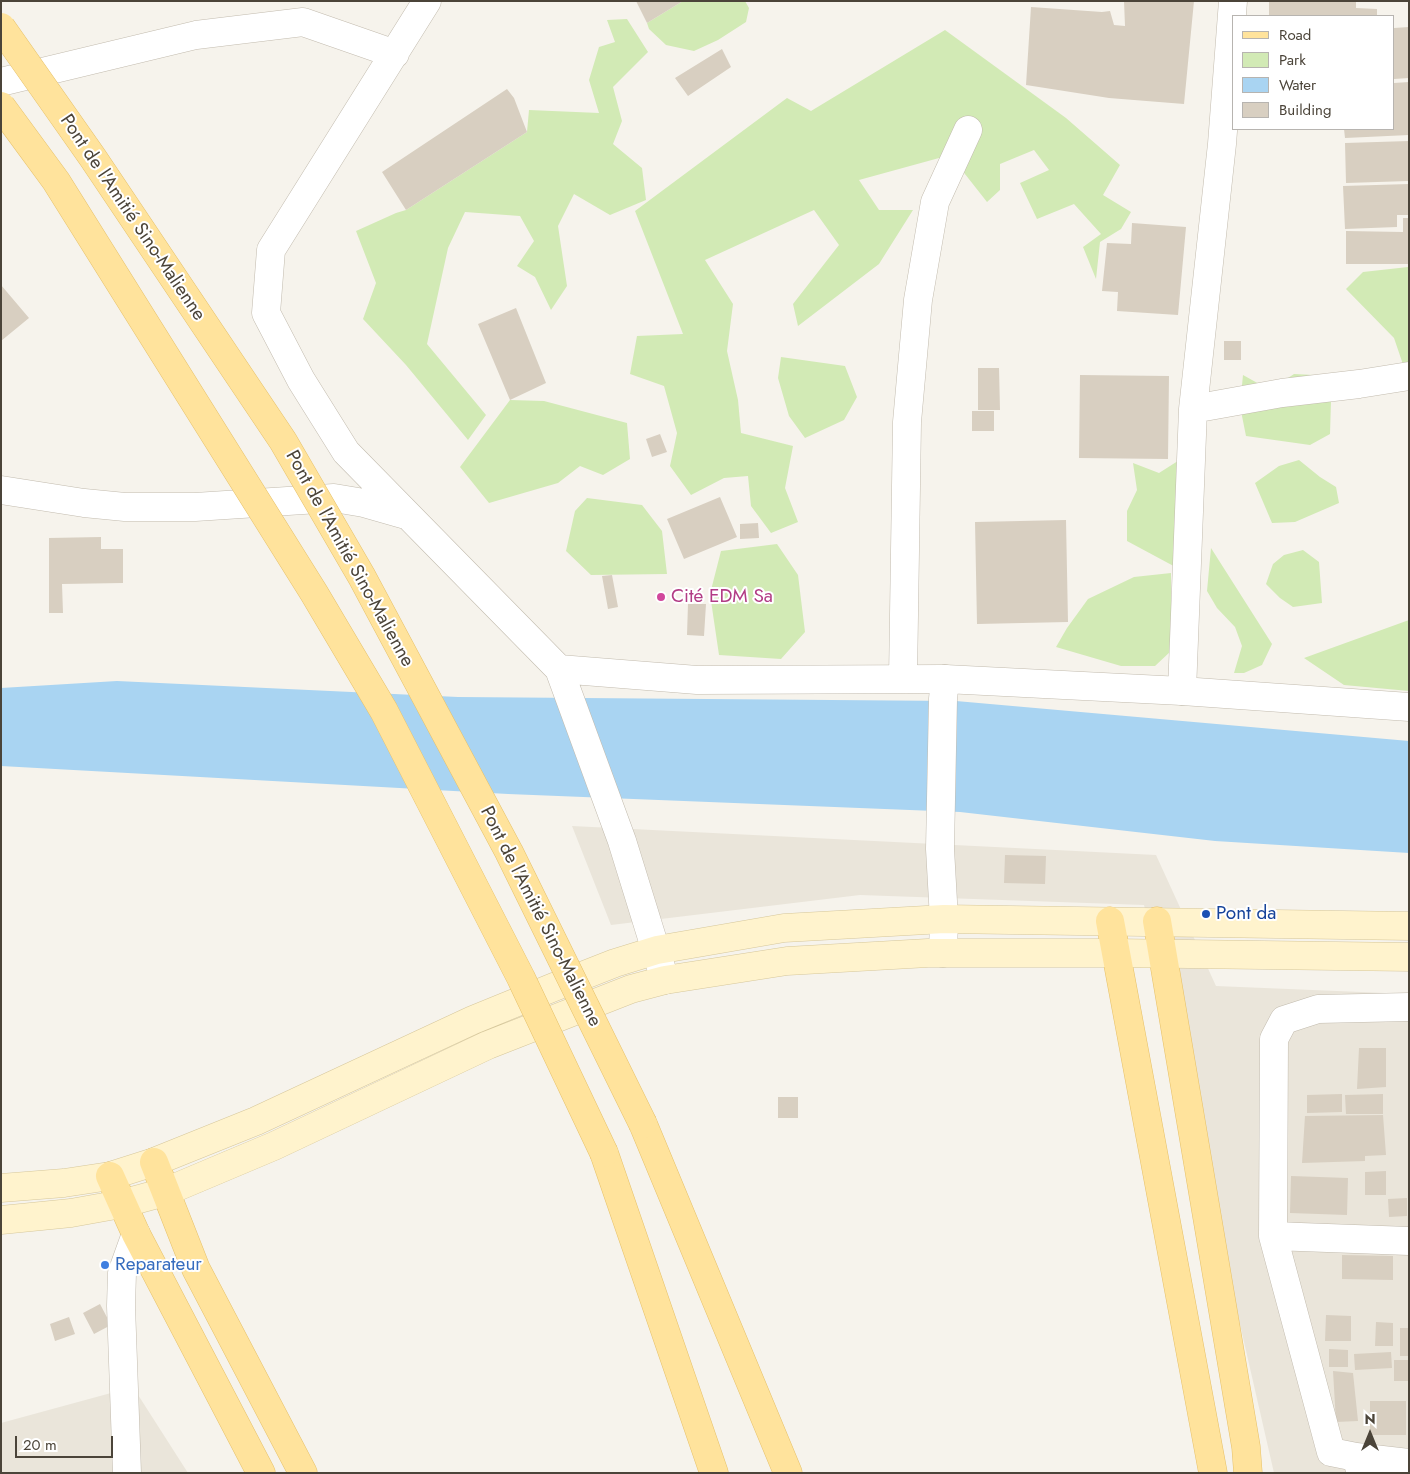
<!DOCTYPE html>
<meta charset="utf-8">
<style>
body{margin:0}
#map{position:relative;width:1410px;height:1474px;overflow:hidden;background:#f6f3ec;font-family:Jost,sans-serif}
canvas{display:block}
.frame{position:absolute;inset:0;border:2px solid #4b4439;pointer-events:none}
.legend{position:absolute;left:1232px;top:15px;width:162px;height:115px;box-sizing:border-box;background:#fff;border:1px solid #b7b4b0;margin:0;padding:6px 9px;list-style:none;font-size:15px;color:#4b4439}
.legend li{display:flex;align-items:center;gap:10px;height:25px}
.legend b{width:25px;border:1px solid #b7b4b0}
.north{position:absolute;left:1345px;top:1409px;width:50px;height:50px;-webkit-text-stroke:4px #fff;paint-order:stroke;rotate:0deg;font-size:14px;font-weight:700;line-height:20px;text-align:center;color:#4b4439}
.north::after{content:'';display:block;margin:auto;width:18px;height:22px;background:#4b4439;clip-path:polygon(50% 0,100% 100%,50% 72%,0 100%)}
.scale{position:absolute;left:15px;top:1436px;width:98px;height:22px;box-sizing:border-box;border:2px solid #4b4439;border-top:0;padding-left:6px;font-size:15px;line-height:18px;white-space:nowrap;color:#4b4439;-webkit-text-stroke:4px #fff;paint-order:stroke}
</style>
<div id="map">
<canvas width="1410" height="1474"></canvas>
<div class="frame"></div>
<ul class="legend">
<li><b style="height:6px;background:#ffe39c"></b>Road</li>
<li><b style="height:14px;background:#d2eab5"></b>Park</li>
<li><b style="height:14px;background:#a9d4f2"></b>Water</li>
<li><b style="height:14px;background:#d8cfc1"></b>Building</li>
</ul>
<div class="north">N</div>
<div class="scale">20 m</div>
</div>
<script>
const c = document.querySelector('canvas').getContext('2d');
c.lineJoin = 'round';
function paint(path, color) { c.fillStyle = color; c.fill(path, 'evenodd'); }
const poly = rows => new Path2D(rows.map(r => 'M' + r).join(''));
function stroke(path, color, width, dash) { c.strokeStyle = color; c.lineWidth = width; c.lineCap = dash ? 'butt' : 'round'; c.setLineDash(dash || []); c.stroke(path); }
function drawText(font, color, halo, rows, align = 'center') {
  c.font = font + ' Jost,sans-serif'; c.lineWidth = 4; c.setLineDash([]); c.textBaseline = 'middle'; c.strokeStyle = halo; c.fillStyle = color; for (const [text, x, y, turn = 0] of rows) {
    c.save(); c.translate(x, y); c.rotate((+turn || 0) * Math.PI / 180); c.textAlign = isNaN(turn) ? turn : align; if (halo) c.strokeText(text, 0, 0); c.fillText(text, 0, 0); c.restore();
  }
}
const residential = poly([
 [572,826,1156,855,1216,986,1409,994,1409,1473,1274,1473,1144,905,860,895,611,925],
 [133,1387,188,1473,1,1473,1,1423]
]);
const green = poly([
 [683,1,745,1,749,8,746,22,718,40,694,51,666,45,649,29,647,23],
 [627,19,648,52,613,87,622,121,613,144,642,168,646,200,610,215,574,194,558,226,567,286,551,310,535,277,517,266,534,241,520,216,465,212,448,248,427,344,486,415,468,440,406,365,363,319,376,283,356,231,396,213,406,210,527,132,529,110,599,113,589,80,599,47,615,42,607,20],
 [945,30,1066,118,1120,165,1103,195,1131,212,1121,229,1100,242,1096,279,1083,247,1101,234,1074,204,1037,219,1020,183,1049,170,1034,150,1000,164,1000,190,987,202,950,155,859,180,879,210,913,210,879,264,798,326,793,304,839,245,814,210,705,260,733,304,727,351,738,400,741,433,793,446,785,488,798,522,771,533,751,506,748,476,724,478,691,495,670,466,677,433,664,386,630,374,637,336,683,334,635,211,787,98,811,111],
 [1408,267,1409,268,1409,382,1394,338,1346,289,1363,272],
 [781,357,845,366,857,397,844,420,805,438,789,416,778,378],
 [1294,374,1314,375,1331,401,1330,434,1310,445,1246,436,1240,406,1243,375,1270,390],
 [510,400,544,401,627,423,630,459,603,475,580,466,558,483,489,503,460,467],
 [1181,459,1181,570,1127,541,1127,511,1137,490,1133,463,1159,473],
 [1299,460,1320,477,1336,487,1339,503,1295,522,1272,523,1255,483,1279,466],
 [587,498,642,505,662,531,667,574,591,575,566,551,575,511],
 [777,544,798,575,805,632,781,659,719,655,710,594,721,551],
 [1211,548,1272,644,1262,665,1244,673,1234,673,1242,646,1235,627,1217,608,1207,591],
 [1303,550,1319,562,1322,603,1293,607,1280,598,1266,584,1273,564,1284,555],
 [1171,573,1171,651,1155,666,1121,666,1056,647,1067,628,1088,599,1134,577],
 [1409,620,1409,691,1344,685,1304,658]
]);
const water = poly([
 [117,681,458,697,956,701,1409,741,1409,853,1215,841,960,812,508,794,1,766,1,688]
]);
const building = poly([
 [636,1,683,1,647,23],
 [1124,1,1194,1,1184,104,1109,98,1026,85,1031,7,1102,12,1110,11,1114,25,1125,26],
 [1269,1,1356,1,1356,8,1377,9,1377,16,1269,16],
 [1409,27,1409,78,1394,79,1394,28],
 [722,49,731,67,688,96,675,78],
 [1409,82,1409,135,1345,138,1344,129,1394,129,1394,83],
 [507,89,514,98,527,132,406,210,382,172],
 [1409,141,1409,181,1346,183,1345,143],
 [1409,184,1409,215,1397,215,1397,227,1345,229,1343,186],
 [1403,218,1409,218,1409,264,1346,264,1346,231,1403,232],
 [1132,223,1186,227,1178,315,1117,311,1118,292,1102,291,1107,243,1131,244],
 [1,285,29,318,1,341],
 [516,308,546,383,510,400,478,324],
 [1224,341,1241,341,1241,360,1224,360],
 [978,368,999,368,1000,410,978,410],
 [1080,375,1169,376,1168,459,1079,458],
 [972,411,994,411,994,431,972,431],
 [660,434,667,452,652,457,646,439],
 [720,497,737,537,684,559,667,519],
 [1066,520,1068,622,977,624,975,522],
 [758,523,759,538,740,539,740,524],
 [101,537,101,549,123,549,123,583,62,584,63,613,49,613,49,538],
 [612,575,618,607,608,609,602,576],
 [688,604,706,604,704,636,687,635],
 [1005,855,1046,856,1045,884,1004,883],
 [1359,1048,1386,1048,1386,1087,1357,1089],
 [1342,1094,1342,1112,1307,1113,1307,1095],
 [1383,1094,1383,1114,1346,1114,1345,1095],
 [778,1097,798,1097,798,1118,778,1118],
 [1383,1115,1386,1155,1365,1156,1365,1161,1302,1163,1305,1116],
 [1386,1171,1386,1195,1365,1195,1365,1172],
 [1291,1176,1348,1178,1347,1215,1290,1213],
 [1407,1198,1407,1216,1389,1217,1388,1199],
 [1342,1255,1393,1256,1393,1280,1342,1279],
 [100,1304,111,1325,94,1334,83,1313],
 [1326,1315,1351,1316,1351,1341,1325,1341],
 [69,1317,75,1334,55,1341,50,1324],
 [1376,1322,1393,1323,1393,1346,1375,1346],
 [1400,1328,1409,1328,1409,1356,1400,1356],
 [1329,1349,1348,1350,1348,1367,1329,1367],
 [1391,1352,1392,1368,1355,1370,1354,1354],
 [1394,1360,1409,1360,1409,1381,1394,1381],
 [1333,1371,1353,1373,1358,1421,1336,1422],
 [1370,1401,1406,1401,1406,1435,1370,1435]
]);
const minor = poly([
 [427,1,271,250,266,313,301,380,346,452,559,669,622,841,665,980],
 [1,82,196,35,303,22,395,54],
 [1193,409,1282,393,1359,384,1409,376],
 [1,490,84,503,125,507,195,507,334,498,364,503,406,515],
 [559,669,697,680,945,679],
 [903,679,907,422,918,300,935,202,968,130],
 [1182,691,1193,409,1222,144,1233,1],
 [1273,1236,1409,1241],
 [1356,1457,1409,1463],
 [127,1473,121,1306,122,1273,136,1234],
 [1361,1473,1356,1457,1331,1452,1273,1236,1274,1039,1284,1020,1318,1009,1409,1007]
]);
const tertiary = poly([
 [943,953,944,919,940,849,943,699,945,679,1182,691,1409,707]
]);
const secondary = poly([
 [1,1188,64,1183,110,1176,154,1162,256,1121,473,1020,554,987,615,963,657,950,784,928,944,919,1409,926],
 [1,1220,71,1213,121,1204,165,1192,274,1146,488,1045,631,989,665,980,787,961,928,953,1115,953,1409,957]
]);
const primary = poly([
 [1110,921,1213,1473],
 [1157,921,1246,1447,1248,1473],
 [643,1124,788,1473],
 [604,1153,714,1473],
 [154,1162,196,1269,303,1473],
 [110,1176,136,1234,261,1473]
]);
const primaryBridge = poly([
 [1,27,93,158,283,441,362,577,509,852,643,1124],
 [1,106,56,181,314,593,384,711,521,978,604,1153]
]);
const markers = [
 [661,597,5,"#d1479c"],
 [1206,914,5,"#1a4fb4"],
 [105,1265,5,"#3f7fe0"]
];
const streetNames = [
 ["Pont de l'Amitié Sino-Malienne",132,218,56],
 ["Pont de l'Amitié Sino-Malienne",349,559,61],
 ["Pont de l'Amitié Sino-Malienne",540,917,63]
];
const hotelNames = [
 ["Cité EDM Sa",671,597]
];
const transitNames = [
 ["Pont da",1216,914]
];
const shopNames = [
 ["Reparateur",115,1265]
];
paint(residential, '#eae5da');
paint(green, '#d2eab5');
paint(water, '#a9d4f2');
paint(building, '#d8cfc1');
stroke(minor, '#c2bbae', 29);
stroke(tertiary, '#c2bbae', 29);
stroke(secondary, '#d6c79b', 29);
stroke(primary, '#e6c16a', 29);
stroke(minor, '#fff', 28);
stroke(tertiary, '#fff', 28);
stroke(secondary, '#fff3cd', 28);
stroke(primary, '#ffe39c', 28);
stroke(primaryBridge, '#e6c16a', 29, []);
stroke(primaryBridge, '#ffe39c', 28);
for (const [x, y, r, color] of markers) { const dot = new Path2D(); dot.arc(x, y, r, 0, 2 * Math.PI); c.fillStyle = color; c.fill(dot); stroke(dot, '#fff', 2); }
drawText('19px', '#4b4439', '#fff', streetNames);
drawText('19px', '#b23c85', '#fff', hotelNames, 'left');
drawText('19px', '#164399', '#fff', transitNames, 'left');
drawText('19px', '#366cbe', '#fff', shopNames, 'left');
</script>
